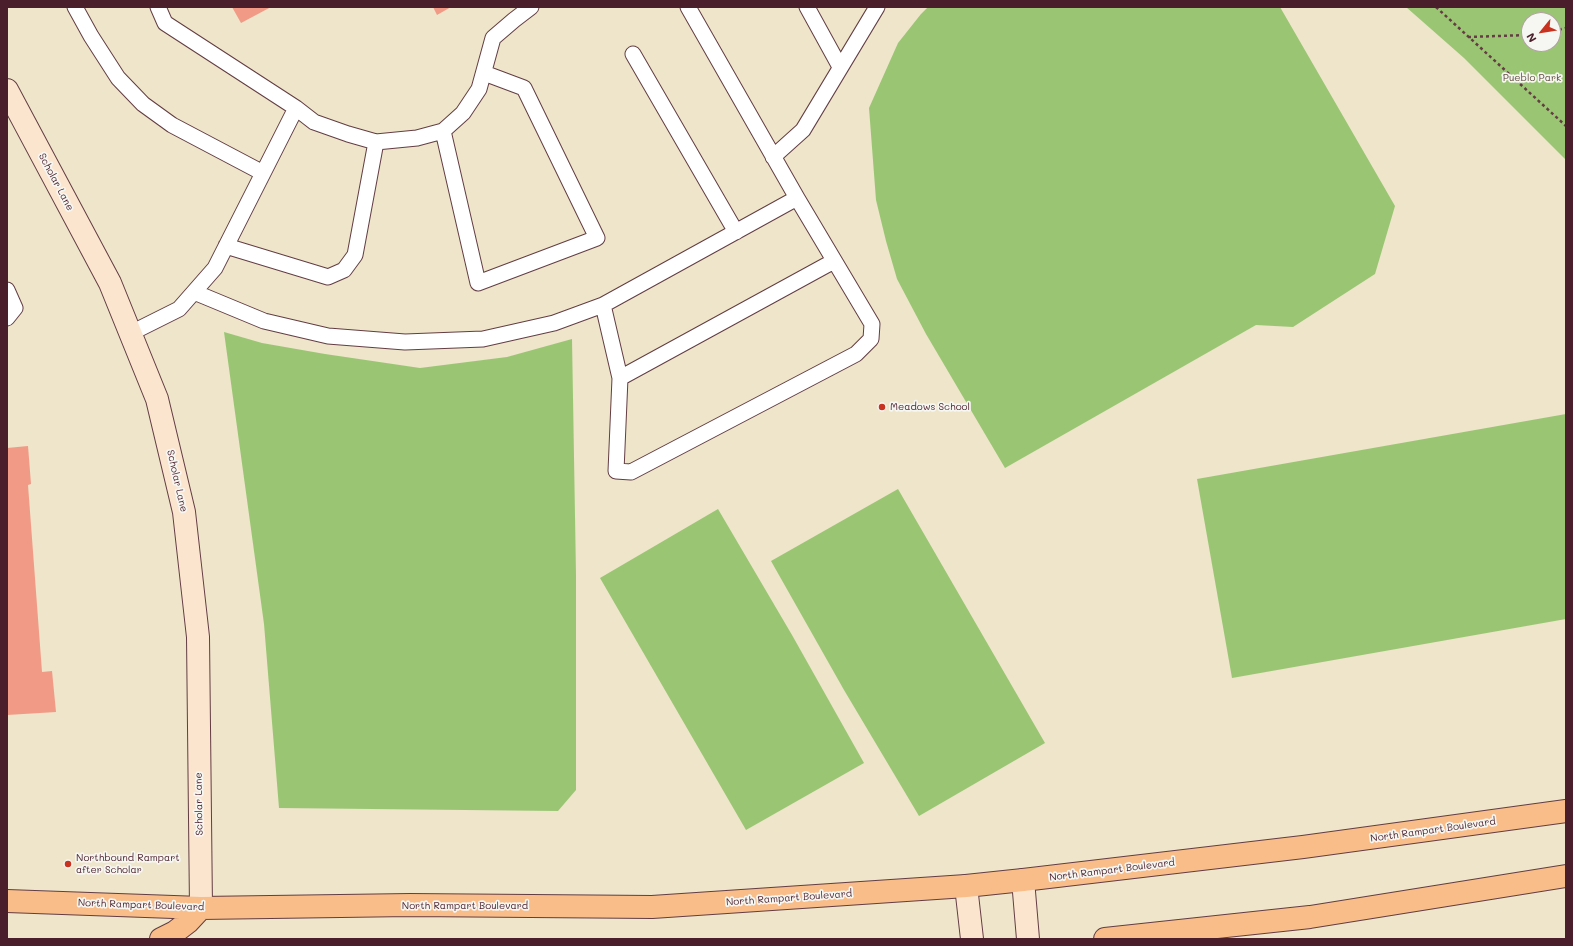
<!DOCTYPE html>
<style>
body{margin:0}
#map{position:relative;width:1573px;height:946px;overflow:hidden;background:#eee5ca;font-family:Mali,sans-serif}
canvas{display:block}
.frame{position:absolute;inset:0;border:8px solid #4a1f2b;pointer-events:none}
.north{position:absolute;left:1521px;top:12px;width:40px;height:40px;box-sizing:border-box;background:#f6f6f2;border:1px solid #b1a0a2;border-radius:50%;rotate:240deg;font-size:11px;font-weight:700;line-height:16px;text-align:center;color:#4a1f2b}
.north::after{content:'';display:block;margin:auto;width:14px;height:18px;background:#c8321e;clip-path:polygon(50% 0,100% 100%,50% 72%,0 100%)}
</style>
<div id="map">
<canvas width="1573" height="946"></canvas>
<div class="frame"></div>
<div class="north">N</div>
</div>
<script>
const c = document.querySelector('canvas').getContext('2d');
c.lineJoin = 'round';
function paint(path, color) { c.fillStyle = color; c.fill(path, 'evenodd'); }
const poly = rows => new Path2D(rows.map(r => 'M' + r).join(''));
function stroke(path, color, width, dash) { c.strokeStyle = color; c.lineWidth = width; c.lineCap = dash ? 'butt' : 'round'; c.setLineDash(dash || []); c.stroke(path); }
function drawText(font, color, halo, rows, align = 'center') {
  c.font = font + ' Mali,sans-serif'; c.lineWidth = 3.5; c.setLineDash([]); c.textBaseline = 'middle'; c.strokeStyle = halo; c.fillStyle = color; for (const [text, x, y, turn = 0] of rows) {
    c.save(); c.translate(x, y); c.rotate((+turn || 0) * Math.PI / 180); c.textAlign = isNaN(turn) ? turn : align; if (halo) c.strokeText(text, 0, 0); c.fillText(text, 0, 0); c.restore();
  }
}
const green = poly([
 [928,7,1280,7,1395,206,1375,274,1293,327,1256,325,1005,468,926,334,897,279,886,241,876,200,869,108,898,43,921,14],
 [1406,7,1566,7,1566,160,1464,58],
 [1529,20,1553,20,1553,44,1529,44],
 [224,332,262,343,325,354,420,368,507,357,572,339,576,575,576,790,558,811,279,808,264,624],
 [1566,414,1566,619,1232,678,1197,479],
 [898,489,1045,743,919,816,844,690,771,561],
 [718,509,792,635,864,763,746,830,600,578]
]);
const building = poly([
 [232,7,271,7,241,23],
 [433,7,451,7,437,15],
 [28,446,31,484,28,485,42,672,52,671,56,712,7,715,7,448]
]);
const path = poly([
 [1436,7,1566,126],
 [1553,31,1566,28],
 [1468,37,1529,35]
]);
const lane = poly([
 [75,7,91,36,118,78,143,104,172,125,263,173],
 [688,7,797,198,872,324,871,339,856,354,631,472,616,471,620,378,834,261],
 [807,7,840,67],
 [633,54,736,232],
 [296,108,314,122,348,134,376,142],
 [443,131,478,283,597,238,524,88,484,73],
 [773,157,803,130,877,7],
 [226,246,328,277,344,270,355,255,376,142,417,138,443,131,463,113,479,89,493,38,514,20,531,7],
 [7,290,15,308,7,318],
 [194,292,264,321,328,336,405,342,483,339,554,323,603,305],
 [131,333,179,309,215,268,296,108,165,23,158,7],
 [620,378,603,305,797,198]
]);
const secondary = poly([
 [7,90,110,283,157,399,184,512,198,637,201,908],
 [1023,880,1028,939],
 [966,886,972,939]
]);
const primary = poly([
 [7,901,201,908,410,905,652,907,966,886,1023,880,1303,847,1566,811],
 [161,939,175,932,188,922,201,908],
 [1105,939,1310,917,1566,876]
]);
const markers = [
 [882,407,4,"#c8321e"],
 [68,864,4,"#c8321e"]
];
const parkNames = [
 ["Pueblo Park",1532,78]
];
const streetNames = [
 ["Scholar Lane",56,182,62],
 ["Scholar Lane",177,481,77],
 ["Scholar Lane",199,804,-91],
 ["North Rampart Boulevard",1433,830,-8],
 ["North Rampart Boulevard",1112,870,-7],
 ["North Rampart Boulevard",789,898,-4],
 ["North Rampart Boulevard",141,905,2],
 ["North Rampart Boulevard",465,906]
];
const poiNames = [
 ["Meadows School",890,407],
 ["Northbound Rampart",76,858],
 ["after Scholar",76,870]
];
paint(green, '#9ac674');
paint(building, '#f19a86');
stroke(lane, '#633d43', 17);
stroke(secondary, '#633d43', 24);
stroke(primary, '#633d43', 24);
stroke(path, '#633d43', 2.5, [3, 3]);
stroke(lane, '#fff', 15);
stroke(secondary, '#fce5cf', 22);
stroke(primary, '#f8bd88', 22);
for (const [x, y, r, color] of markers) { const dot = new Path2D(); dot.arc(x, y, r, 0, 2 * Math.PI); c.fillStyle = color; c.fill(dot); stroke(dot, '#f6f6f2', 1.5); }
drawText('10px', '#625141', '#f6f6f2', parkNames);
drawText('10px', '#4a1f2b', '#f6f6f2', streetNames);
drawText('10px', '#4a1f2b', '#f6f6f2', poiNames, 'left');
</script>
